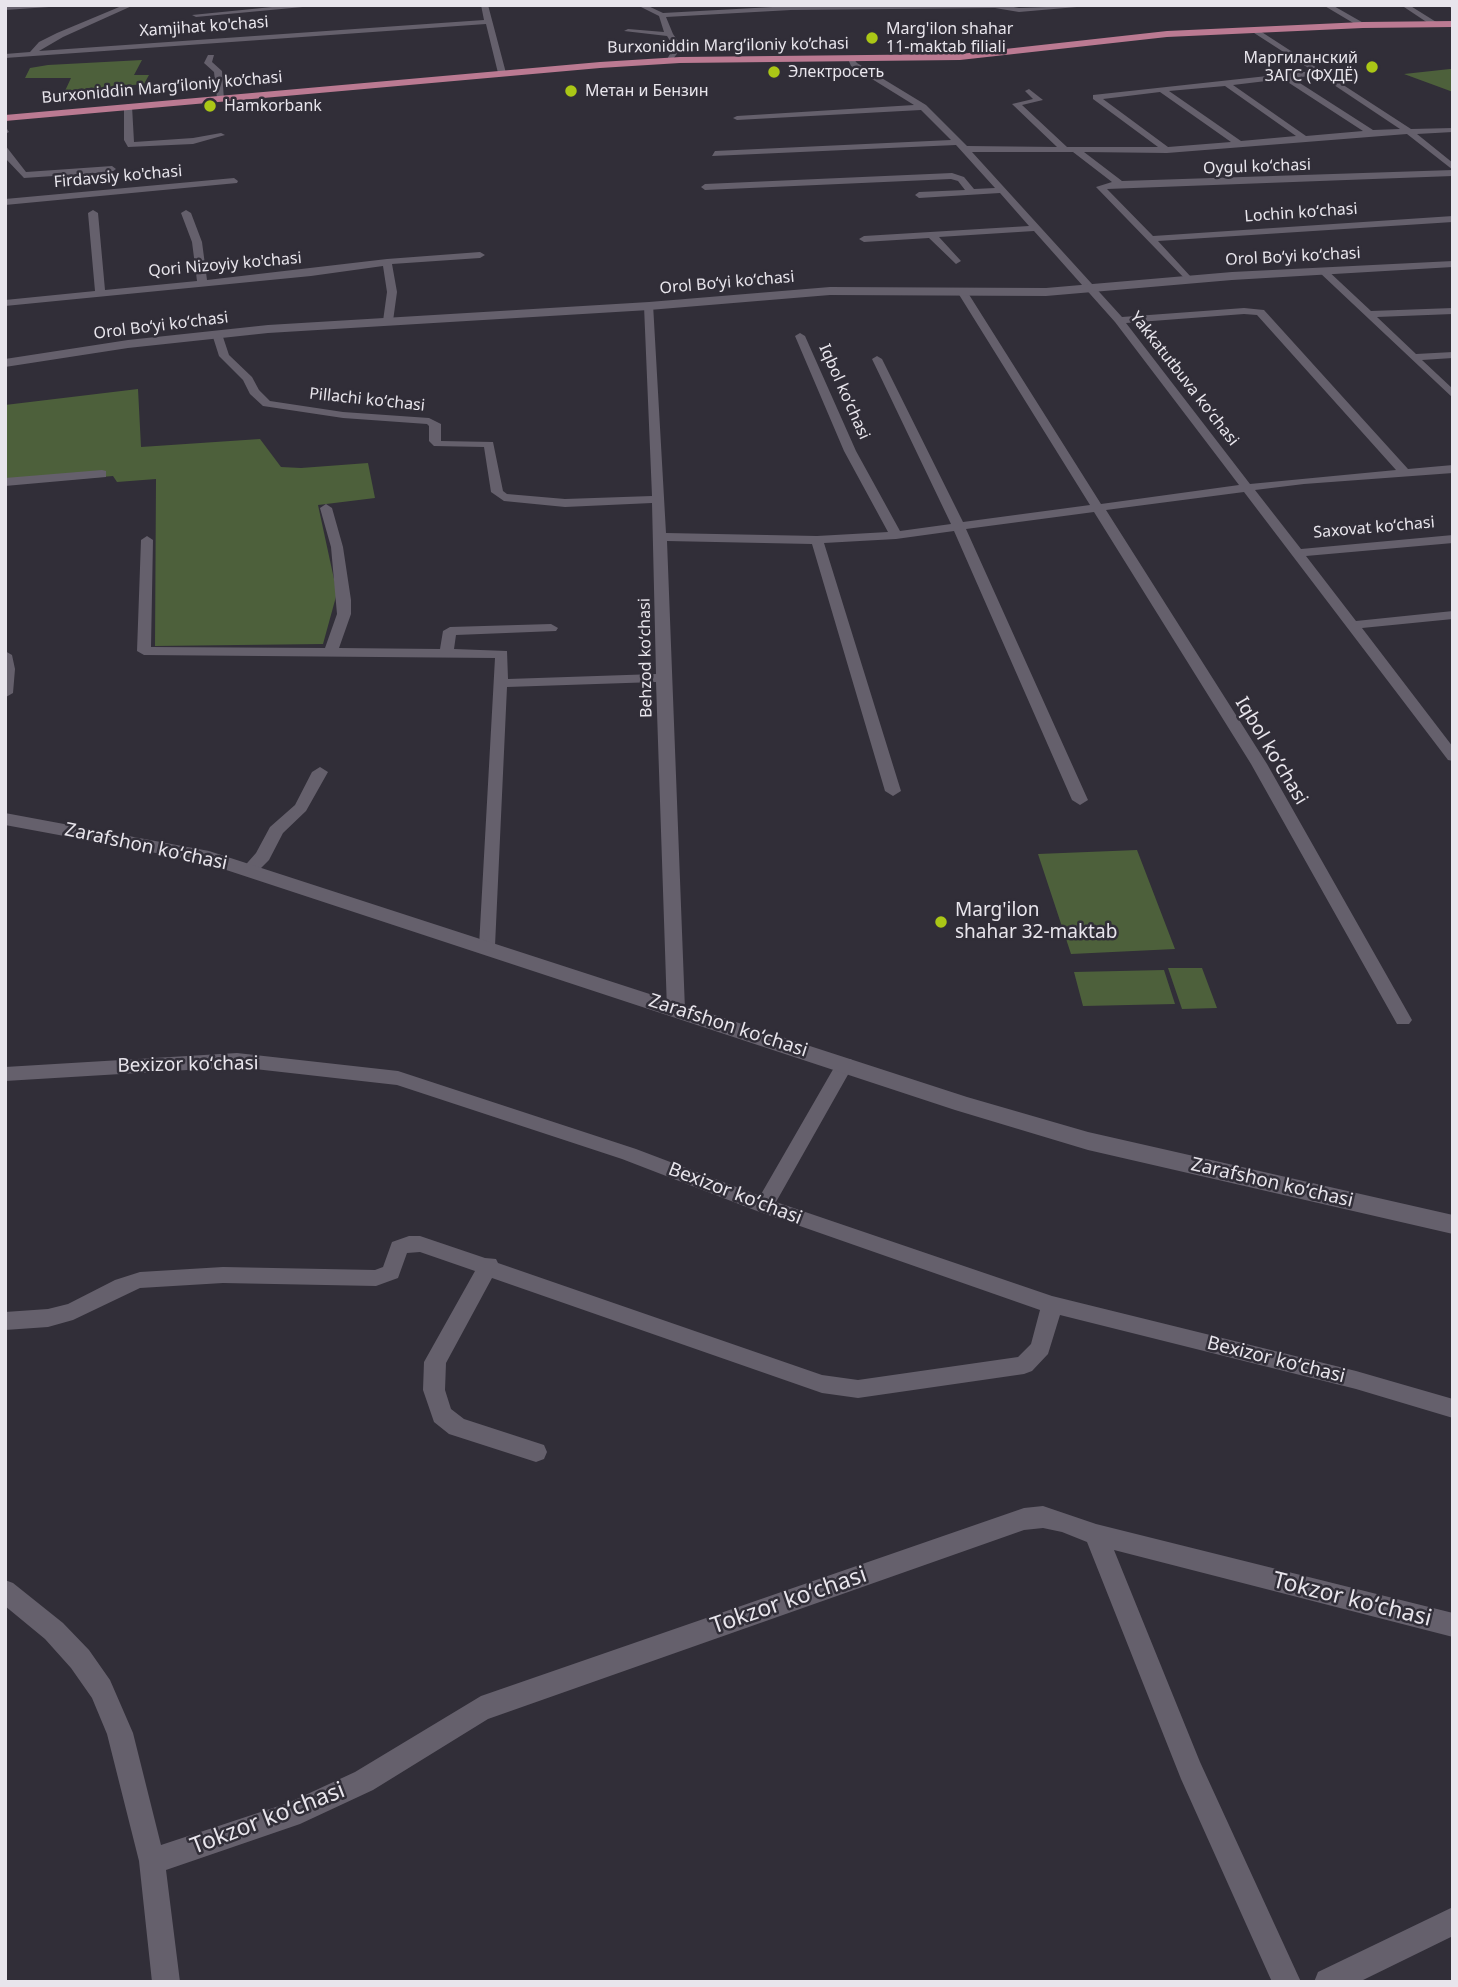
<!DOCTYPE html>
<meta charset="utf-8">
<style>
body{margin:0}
#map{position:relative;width:1458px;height:1987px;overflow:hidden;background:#312e38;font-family:"Noto Sans",sans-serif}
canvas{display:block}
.frame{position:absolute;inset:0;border:7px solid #e8e5ec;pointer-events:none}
</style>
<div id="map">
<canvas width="1458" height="1987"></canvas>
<div class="frame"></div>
</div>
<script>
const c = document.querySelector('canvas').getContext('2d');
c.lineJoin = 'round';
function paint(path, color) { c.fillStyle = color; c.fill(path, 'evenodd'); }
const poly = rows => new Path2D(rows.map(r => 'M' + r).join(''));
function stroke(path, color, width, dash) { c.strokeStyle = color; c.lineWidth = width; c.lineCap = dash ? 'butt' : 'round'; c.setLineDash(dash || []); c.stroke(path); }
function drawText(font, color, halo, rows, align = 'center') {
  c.font = font + ' "Noto Sans",sans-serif'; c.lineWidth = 5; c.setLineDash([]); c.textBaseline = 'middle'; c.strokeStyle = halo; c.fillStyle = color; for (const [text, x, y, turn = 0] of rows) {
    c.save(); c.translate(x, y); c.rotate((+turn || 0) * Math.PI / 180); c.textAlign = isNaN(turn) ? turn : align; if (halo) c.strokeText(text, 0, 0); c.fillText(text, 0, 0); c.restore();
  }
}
const green = poly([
 [142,60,134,75,149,75,144,84,65,91,71,78,25,78,30,68,48,65],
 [1453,69,1453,92,1404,74,1450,69],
 [138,389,141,447,260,439,281,467,301,468,368,463,375,498,318,505,337,593,323,644,155,646,156,479,117,482,113,476,5,485,5,405],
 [1137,850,1175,949,1071,954,1038,854],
 [1168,968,1202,968,1217,1008,1182,1009],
 [1164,970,1175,1004,1083,1006,1074,972]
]);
const street = poly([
 [52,5,49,7,5,10,5,6,52,5],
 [124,5,134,5,63,37,39,51,484,20,481,5,488,5,506,73,502,75,498,73,486,24,5,58,5,54,30,52,39,42,57,33,124,5],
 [292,5,324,5,196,17,192,15,292,5],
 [637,5,646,5,663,13,791,6,1003,5,1019,8,1100,5,1019,12,995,8,791,10,666,17,673,34,682,47,670,63,666,61,674,47,667,36,624,31,628,29,664,32,659,16,637,5],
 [1323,5,1332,5,1367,25,1360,27,1323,5],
 [1401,5,1409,5,1441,25,1434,27,1401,5],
 [1448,5,1453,5,1453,9,1451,8,1448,5],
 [1254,27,1411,129,1453,128,1453,132,1417,134,1453,163,1453,170,1407,134,1167,153,1084,152,1122,181,1453,170,1453,176,1107,189,1153,236,1453,216,1453,222,1158,241,1191,277,1193,279,1188,282,1096,187,1112,182,1073,152,972,152,1122,317,1244,308,1264,310,1408,469,1453,465,1453,473,1304,484,1255,490,1301,549,1453,535,1453,543,1306,556,1356,621,1453,611,1453,619,1362,628,1453,747,1453,761,1448,760,1244,492,1106,510,1267,764,1412,1020,1409,1024,1397,1024,1251,764,1094,512,966,529,1088,800,1080,805,1072,800,954,531,896,539,824,543,901,791,893,796,885,791,812,544,667,541,685,1010,682,1014,676,1016,670,1014,667,1010,656,682,507,687,495,946,487,952,479,946,495,658,144,655,137,651,141,540,147,536,153,540,151,647,325,648,337,614,331,547,320,508,326,504,332,508,343,547,351,600,351,614,339,648,440,649,443,631,450,627,551,624,558,628,556,631,456,635,454,649,507,651,508,679,656,674,652,503,565,507,504,501,491,492,484,447,434,446,429,441,429,426,427,424,343,418,263,406,250,394,243,380,219,356,212,334,217,331,222,334,229,355,252,377,259,390,270,401,343,412,429,418,441,424,441,441,493,442,503,491,507,494,565,499,652,496,644,306,653,304,666,533,817,536,888,532,844,451,795,336,800,333,805,336,856,451,900,531,951,524,872,359,877,356,882,359,963,522,1090,505,958,293,963,290,968,293,1101,504,1239,485,1115,322,1034,231,939,237,961,261,956,264,929,238,864,242,859,239,864,236,1029,226,1000,193,919,198,915,195,919,192,965,190,958,181,951,179,705,190,701,187,705,184,952,173,964,177,974,189,995,188,956,145,712,156,715,151,951,140,921,110,737,120,733,118,737,116,914,105,851,66,848,59,852,57,857,63,926,105,967,146,1057,147,1012,104,1033,99,1025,91,1029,89,1043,100,1022,105,1067,147,1158,147,1093,99,1093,95,1313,71,1251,31,1254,27],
 [1319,75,1400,129,1373,130,1292,78,1319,75],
 [1283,79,1363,131,1306,136,1233,85,1283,79],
 [1225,86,1296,136,1241,141,1169,91,1225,86],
 [1160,92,1231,142,1168,147,1103,99,1160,92],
 [1244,314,1257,315,1396,470,1250,484,1126,323,1244,314],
 [208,55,214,55,212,62,222,71,224,100,217,98,214,72,204,63,208,55],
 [128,104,132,106,134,142,193,138,221,133,225,135,193,144,128,147,124,140,124,106,128,104],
 [5,126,9,132,5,134,5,126],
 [5,145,26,172,112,166,116,169,112,172,24,178,6,159,5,145],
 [234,178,238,181,237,183,5,205,5,199,234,178],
 [93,210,98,213,105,290,197,281,192,242,181,213,186,210,191,213,202,242,207,280,387,259,480,252,485,255,480,258,392,264,397,292,393,321,388,324,383,321,387,292,383,266,311,276,5,306,5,300,95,291,88,213,93,210],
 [1319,268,1325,268,1371,311,1453,308,1453,314,1377,317,1416,354,1453,352,1453,358,1422,360,1453,389,1453,398,1319,272,1319,268],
 [102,470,106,471,106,477,5,486,5,478,102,470],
 [5,651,12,655,15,669,13,693,6,697,5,651],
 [320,767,328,772,306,811,283,833,269,860,255,874,243,874,241,870,256,853,270,827,295,805,312,772,320,767],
 [237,1053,398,1071,636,1149,760,1196,839,1059,851,1059,854,1064,776,1202,1052,1296,1356,1371,1453,1399,1453,1418,1356,1389,1060,1315,1048,1354,1032,1371,1024,1374,858,1398,822,1393,492,1278,446,1363,445,1390,451,1409,464,1419,544,1445,547,1452,544,1459,536,1462,449,1434,434,1422,423,1390,424,1362,475,1271,420,1252,407,1253,398,1278,376,1286,223,1283,140,1288,73,1320,48,1327,5,1330,5,1312,48,1309,68,1304,115,1280,140,1272,223,1267,375,1270,383,1267,392,1242,409,1236,420,1236,485,1258,496,1259,498,1263,822,1375,858,1380,1018,1357,1031,1344,1040,1310,757,1211,622,1159,397,1085,237,1067,5,1081,5,1067,237,1053],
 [1043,1506,1096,1524,1453,1613,1453,1637,1114,1550,1200,1762,1301,1982,1272,1982,1181,1779,1087,1542,1062,1532,1043,1528,1024,1530,488,1719,373,1790,300,1824,166,1870,180,1982,152,1982,139,1861,107,1734,92,1698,71,1668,45,1639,5,1606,5,1580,13,1583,63,1623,89,1650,110,1680,133,1733,161,1845,288,1803,355,1772,481,1696,1024,1508,1043,1506],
 [1453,1907,1453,1936,1359,1982,1314,1982,1318,1972,1453,1907]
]);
const secondary = poly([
 [1453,261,1453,267,1232,280,1046,296,830,295,649,310,268,333,128,348,5,367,5,359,128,340,268,325,649,302,830,287,1046,288,1232,272,1453,261],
 [5,813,209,851,967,1097,1088,1132,1453,1215,1453,1234,1088,1150,955,1110,199,861,5,825,5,813]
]);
const primary = poly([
 [1453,21,1453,27,1363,28,1167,37,960,60,680,63,600,68,5,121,5,115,600,62,680,57,960,54,1167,31,1363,22,1453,21]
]);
const markers = [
 [872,38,7,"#abc716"],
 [1372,67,7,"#abc716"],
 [774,72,7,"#abc716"],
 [571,91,7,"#abc716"],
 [210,106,7,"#abc716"],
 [941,922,7,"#abc716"]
];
const farStreetnames = [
 ["Xamjihat ko'chasi",204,27,-4],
 ["Burxoniddin Marg’iloniy ko’chasi",728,46,-1],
 ["Burxoniddin Marg’iloniy ko’chasi",162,88,-5],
 ["Oygul koʻchasi",1257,167,-2],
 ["Firdavsiy ko'chasi",118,177,-5],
 ["Lochin koʻchasi",1301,213,-4],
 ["Orol Boʻyi koʻchasi",1293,257,-3],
 ["Qori Nizoyiy ko'chasi",225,265,-5],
 ["Orol Boʻyi koʻchasi",727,283,-5],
 ["Orol Boʻyi koʻchasi",161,326,-7],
 ["Yakkatutbuva koʻchasi",1184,379,52],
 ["Iqbol koʻchasi",844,392,66],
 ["Pillachi koʻchasi",367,400,6],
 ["Saxovat koʻchasi",1374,528,-5],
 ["Behzod koʻchasi",646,658,-91]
];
const farPoinames = [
 ["Marg'ilon shahar",886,29],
 ["11-maktab filiali",886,47],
 ["Маргиланский",1358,58,"right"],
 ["ЗАГС (ФХДЁ)",1358,76,"right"],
 ["Электросеть",788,72],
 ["Метан и Бензин",585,91],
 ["Hamkorbank",224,106]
];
const streetNames = [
 ["Iqbol koʻchasi",1271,751,59],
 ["Zarafshon koʻchasi",146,847,12],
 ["Zarafshon koʻchasi",728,1026,18],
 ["Bexizor koʻchasi",188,1065,-1],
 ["Zarafshon koʻchasi",1272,1183,13],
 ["Bexizor koʻchasi",735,1194,21],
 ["Bexizor koʻchasi",1276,1360,14]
];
const poiNames = [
 ["Marg'ilon",955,911],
 ["shahar 32-maktab",955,933]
];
const nearStreetnames = [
 ["Tokzor koʻchasi",1352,1600,14],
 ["Tokzor koʻchasi",789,1601,-19],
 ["Tokzor koʻchasi",268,1819,-21]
];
paint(green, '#4d603b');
paint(street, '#65606c');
paint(secondary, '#65606c');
paint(primary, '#bb7a92');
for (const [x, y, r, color] of markers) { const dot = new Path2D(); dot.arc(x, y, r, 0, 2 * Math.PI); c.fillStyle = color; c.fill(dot); stroke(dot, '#312e38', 2.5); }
drawText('16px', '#e8e5ec', '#312e38', farStreetnames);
drawText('16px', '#e8e5ec', '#312e38', farPoinames, 'left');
drawText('19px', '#e8e5ec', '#312e38', streetNames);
drawText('19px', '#e8e5ec', '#312e38', poiNames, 'left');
drawText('23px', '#e8e5ec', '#312e38', nearStreetnames);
</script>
